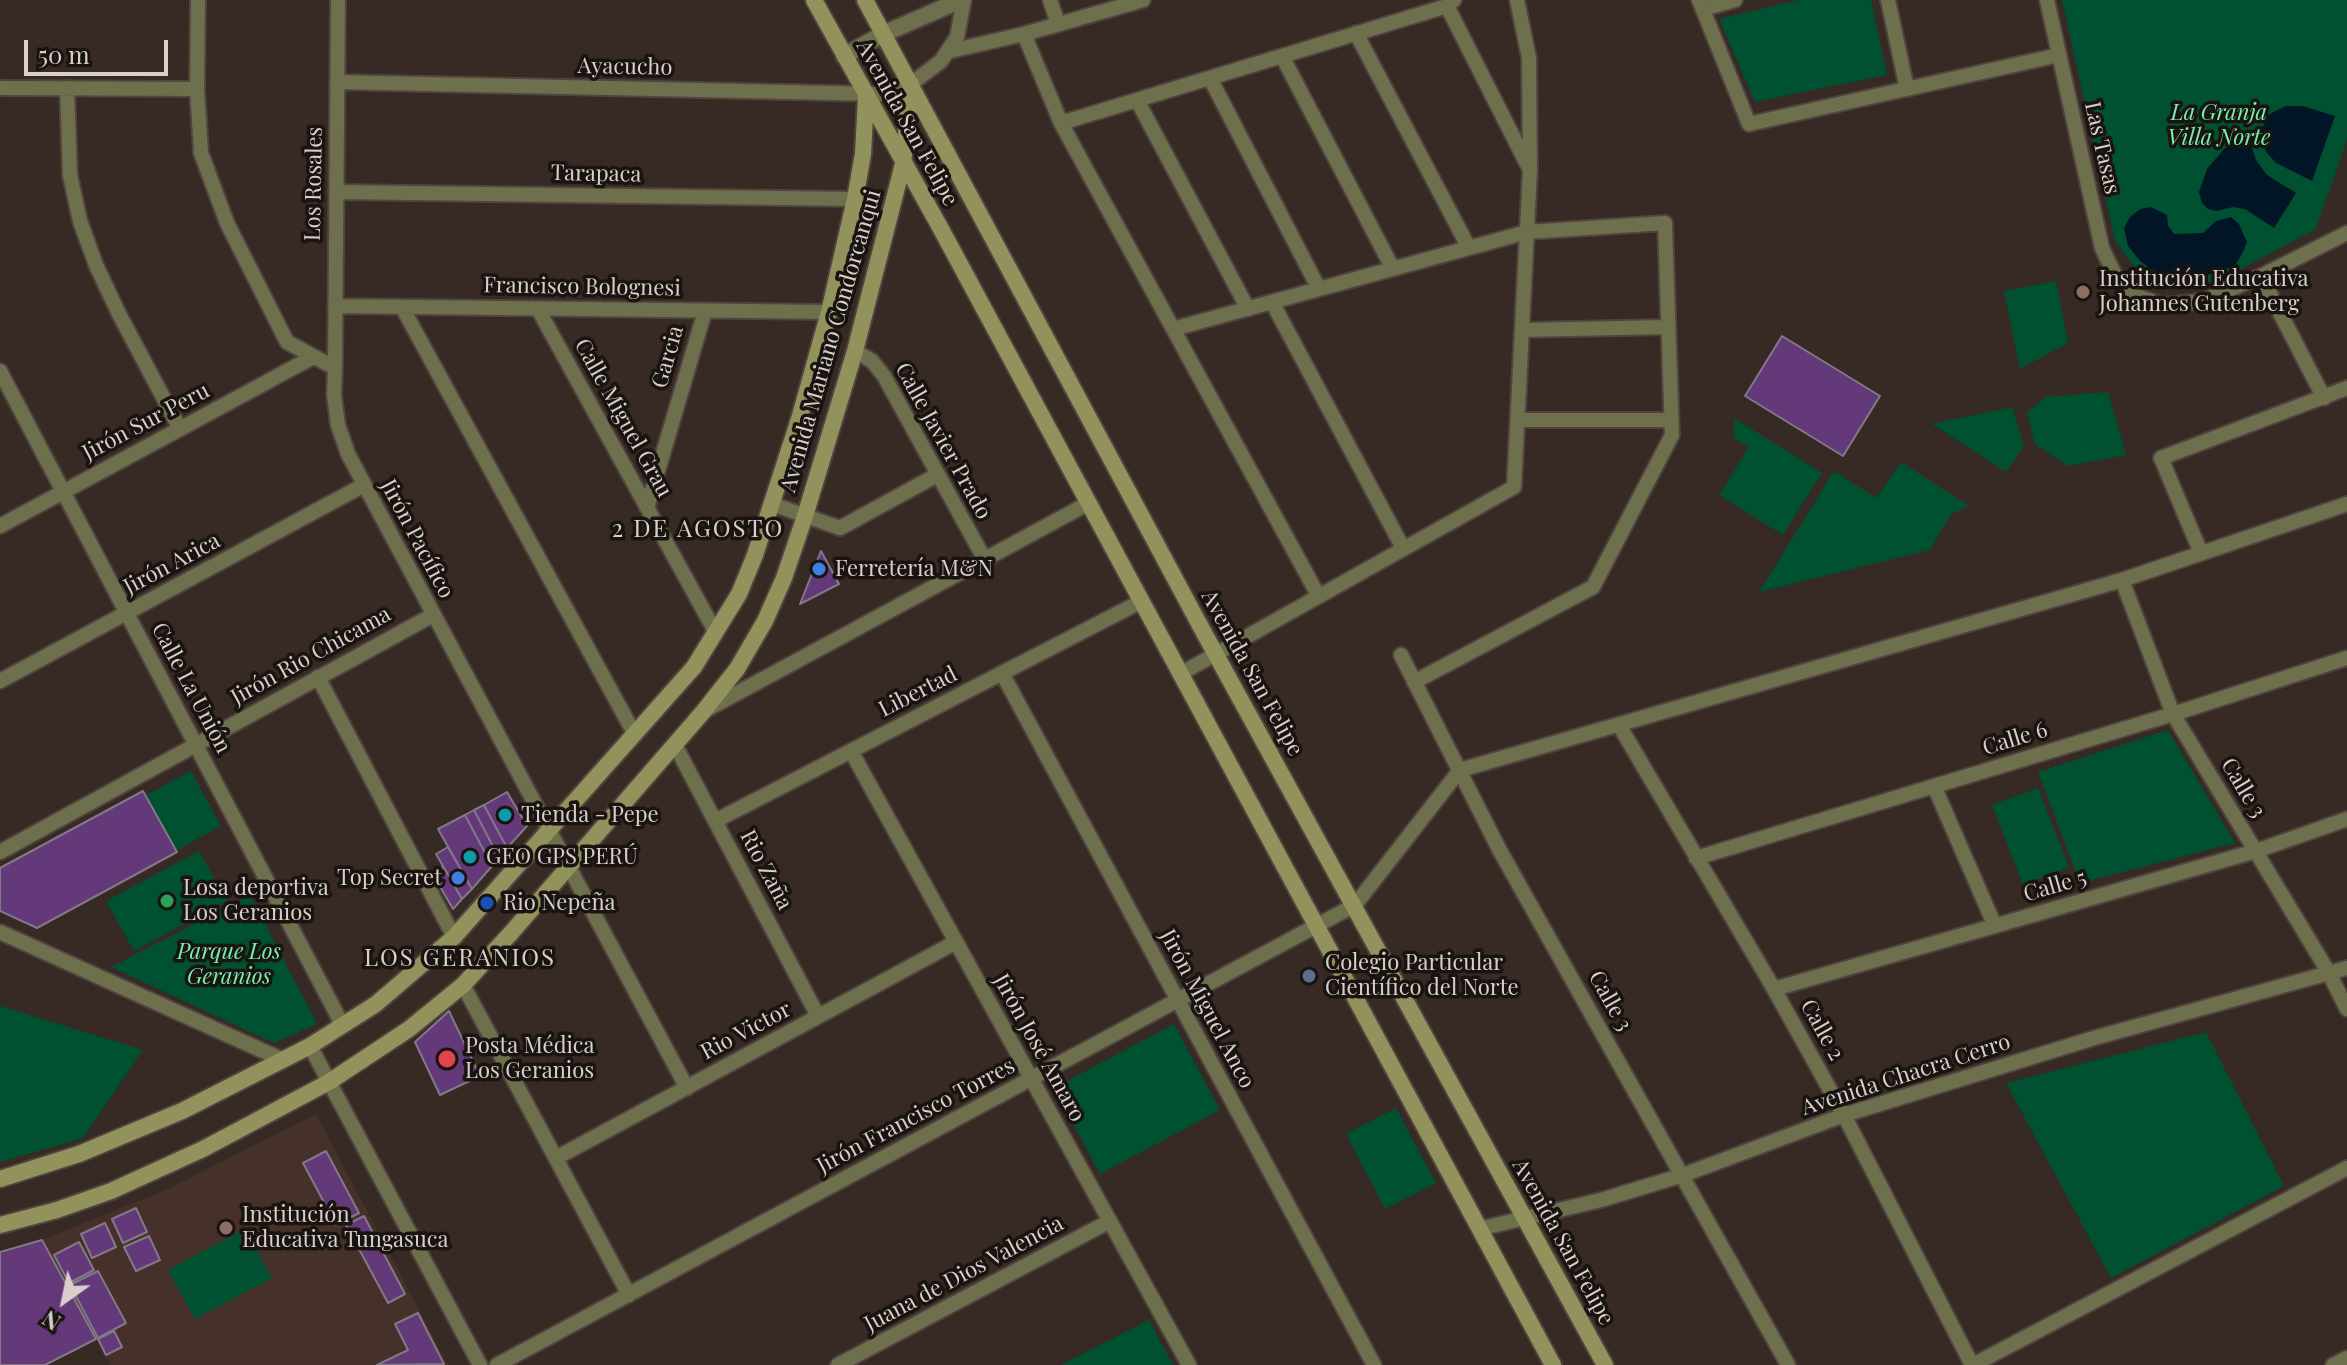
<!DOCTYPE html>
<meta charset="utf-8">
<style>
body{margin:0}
#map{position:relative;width:2347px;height:1365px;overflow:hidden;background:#372923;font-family:"Playfair Display",serif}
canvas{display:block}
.north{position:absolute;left:24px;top:1261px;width:80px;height:80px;-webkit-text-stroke:6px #1a1411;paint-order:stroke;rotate:213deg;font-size:22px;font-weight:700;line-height:32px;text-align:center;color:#d8cfcb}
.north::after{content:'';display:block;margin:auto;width:28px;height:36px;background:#d8cfcb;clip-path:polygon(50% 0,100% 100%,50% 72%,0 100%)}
.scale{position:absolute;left:24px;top:40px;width:144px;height:36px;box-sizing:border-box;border:4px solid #d8cfcb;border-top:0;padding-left:10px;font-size:24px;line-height:28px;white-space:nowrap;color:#d8cfcb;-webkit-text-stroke:6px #1a1411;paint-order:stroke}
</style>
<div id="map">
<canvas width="2347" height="1365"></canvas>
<div class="north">N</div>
<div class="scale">50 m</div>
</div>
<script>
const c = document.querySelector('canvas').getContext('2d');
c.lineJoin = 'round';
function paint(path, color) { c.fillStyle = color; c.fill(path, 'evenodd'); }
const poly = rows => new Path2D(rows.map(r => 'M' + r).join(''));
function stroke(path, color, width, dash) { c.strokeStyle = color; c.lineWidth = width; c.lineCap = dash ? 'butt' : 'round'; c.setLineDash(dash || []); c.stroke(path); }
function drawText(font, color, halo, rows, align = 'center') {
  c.font = font + ' "Playfair Display",serif'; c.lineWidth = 7; c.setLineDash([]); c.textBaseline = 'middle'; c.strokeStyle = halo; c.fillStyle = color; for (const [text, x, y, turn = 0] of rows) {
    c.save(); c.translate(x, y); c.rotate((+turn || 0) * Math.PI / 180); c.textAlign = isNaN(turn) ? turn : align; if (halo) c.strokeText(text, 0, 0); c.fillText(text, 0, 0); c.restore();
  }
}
const built = poly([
 [316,1114,448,1365,110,1365,42,1240,168,1189]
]);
const green = poly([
 [1799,0,1871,0,1887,75,1755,102,1719,19],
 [2062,0,2347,0,2347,139,2316,229,2230,275,2207,283,2182,284,2156,280,2133,266,2115,241],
 [2056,281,2068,343,2020,369,2004,291],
 [2108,392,2126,455,2068,466,2035,444,2027,412,2046,397],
 [2012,407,2024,446,2006,472,1932,424],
 [1734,418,1822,473,1783,535,1719,495,1749,447,1734,438],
 [1901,462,1969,506,1951,514,1930,550,1759,592,1834,471,1876,498],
 [2168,730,2235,843,2080,883,2038,772],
 [191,771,221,826,177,850,146,795],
 [2038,788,2069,867,2023,885,1992,805],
 [199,851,227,901,134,951,106,901],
 [250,895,317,1024,274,1043,111,967],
 [0,1006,143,1050,83,1138,0,1162],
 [1174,1024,1220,1110,1100,1174,1054,1088],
 [2206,1032,2284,1186,2111,1278,2006,1083],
 [1396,1108,1436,1183,1385,1209,1346,1134],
 [245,1229,272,1278,195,1319,168,1270],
 [1149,1320,1173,1365,1061,1365]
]);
const water = poly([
 [2286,106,2303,106,2335,116,2312,181,2276,163,2266,152,2263,140,2263,126,2271,113],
 [2237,142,2251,144,2256,160,2267,175,2296,193,2274,228,2245,209,2233,207,2216,211,2208,209,2202,203,2199,192,2207,169,2224,149],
 [2151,207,2167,215,2168,226,2174,234,2203,233,2216,221,2231,217,2239,224,2247,242,2243,252,2236,264,2220,272,2201,276,2166,275,2151,269,2140,261,2128,246,2124,229,2129,218,2140,209]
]);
const building = poly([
 [1782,336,1880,396,1843,456,1745,396,1782,336],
 [821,551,839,584,800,604,821,551],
 [143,791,177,852,37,928,0,911,0,868,143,791],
 [507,792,527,826,507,848,484,805,507,792],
 [484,805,507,848,499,858,474,810,484,805],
 [474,810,499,858,492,866,465,815,474,810],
 [465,815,492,866,472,889,438,829,465,815],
 [448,847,472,889,462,899,436,854,448,847],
 [443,866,462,899,453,909,432,873,443,866],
 [449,1011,480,1076,440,1095,415,1042,449,1011],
 [326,1151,359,1213,336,1225,303,1163,326,1151],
 [136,1208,147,1232,123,1243,112,1219,136,1208],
 [364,1216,405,1294,388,1303,346,1225,364,1216],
 [105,1223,116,1247,92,1258,81,1234,105,1223],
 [149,1236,160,1260,136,1271,124,1247,149,1236],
 [42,1240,96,1339,45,1365,0,1365,0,1252,42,1240],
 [79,1242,94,1270,69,1283,54,1255,79,1242],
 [98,1271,126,1323,98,1338,70,1285,98,1271],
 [418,1313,444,1364,377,1365,408,1350,395,1324,418,1313],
 [114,1331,122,1347,106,1355,98,1339,114,1331]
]);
const minor = poly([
 [198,0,197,89,201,153,227,223,287,342,335,368,334,395,338,425,348,454,687,1088],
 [1050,0,1058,24],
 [1699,0,1749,124,2059,55],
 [1888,0,1907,89],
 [2047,0,2102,248,2115,275,2136,296,2163,305,2203,301,2261,276,2347,233],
 [1447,6,1528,166],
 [1703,9,1735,0],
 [1356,33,1469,248],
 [1024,34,1061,123,1318,595],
 [950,51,1024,34,1143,0],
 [1282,56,1393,269],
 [1210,78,1319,289],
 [337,82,878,94,911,84,941,61,957,37,964,0],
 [0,88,197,89],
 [67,88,70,175,80,221,96,265,119,314,180,429],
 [1137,100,1248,309],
 [1061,123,1447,6,1454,0],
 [336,192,855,199],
 [2261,276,2324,398],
 [1272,302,1403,548],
 [335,306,829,312],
 [402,307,635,735],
 [538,309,716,633],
 [1173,329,1527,232,1665,223,1672,435,1593,587,1414,682],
 [1522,330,1668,327],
 [855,351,872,361,884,376,985,560],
 [335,368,338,0],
 [0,371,343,1026],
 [1518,420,1671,420],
 [772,504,840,528,937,475],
 [647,508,705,311],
 [0,526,313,357],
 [2201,553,2161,458,2347,388],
 [2122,580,2173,714,2329,973,2347,1009],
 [1401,655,1499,849,1788,1365],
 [1002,673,1374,1365],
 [1180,674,1514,487,1530,170,1529,58,1517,0],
 [318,677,454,937],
 [0,681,364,485],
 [704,711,1087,504],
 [1619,725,1774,989,1844,1115,1972,1365],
 [675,745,818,1016],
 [851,751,1189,1365],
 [1934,786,1995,926],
 [715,821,1140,602],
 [0,852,433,615],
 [1696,858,2173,714,2347,658],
 [0,932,283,1060],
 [463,985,629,1295],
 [1774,989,2256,851,2347,819],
 [310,1046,480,1365],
 [556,1158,956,942],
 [1479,1229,1601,1200,1683,1175,1844,1115,2094,1038,2347,968],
 [497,1365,1355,905,1460,770,2122,580,2347,504],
 [838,1365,1110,1221],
 [1973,1365,2347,1168],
 [2333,1365,2347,1358]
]);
const tertiary = poly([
 [844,56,883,34,961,0]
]);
const secondary = poly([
 [814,0,941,229,1553,1365],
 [865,0,1203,631,1605,1365],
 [0,1179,79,1154,182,1111,310,1046,376,1004,454,937,694,667,739,594,755,555,800,416,829,312,855,199,863,154,866,97],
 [0,1225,57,1210,111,1191,203,1149,329,1082,409,1029,463,985,511,933,703,712,737,669,765,621,784,578,805,516,855,351,903,164,911,84]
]);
const markers = [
 [2083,292,8,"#8d6e63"],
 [819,569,8,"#3f7fe0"],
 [505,815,8,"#0f9aa8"],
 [470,857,8,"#0f9aa8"],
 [458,878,8,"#3f7fe0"],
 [167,901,8,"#2e9e5b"],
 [487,903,8,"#1a4fb4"],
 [1309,976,8,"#5c6f8a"],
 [447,1059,10,"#e0444e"],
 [226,1228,8,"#8d6e63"]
];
const streetNames = [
 ["Ayacucho",625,67,1],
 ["Avenida San Felipe",907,123,61],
 ["Las Tasas",2102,148,77],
 ["Tarapaca",596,174,1],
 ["Los Rosales",314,184,-89],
 ["Francisco Bolognesi",582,287,1],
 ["Avenida Mariano Condorcanqui",831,341,-74],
 ["Garcia",668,357,-74],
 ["Calle Miguel Grau",623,418,61],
 ["Jirón Sur Peru",146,422,-28],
 ["Calle Javier Prado",943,441,61],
 ["Jirón Pacífico",417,539,62],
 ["Jirón Arica",172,564,-28],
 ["Jirón Rio Chicama",311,656,-29],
 ["Avenida San Felipe",1252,673,61],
 ["Calle La Unión",191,688,62],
 ["Libertad",918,692,-27],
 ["Calle 6",2015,739,-17],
 ["Calle 3",2243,788,59],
 ["Rio Zaña",766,870,62],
 ["Calle 5",2055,886,-16],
 ["Calle 3",1610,1001,61],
 ["Jirón Miguel Anco",1207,1009,62],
 ["Calle 2",1822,1030,61],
 ["Rio Victor",746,1031,-28],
 ["Jirón José Amaro",1039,1048,61],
 ["Avenida Chacra Cerro",1906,1075,-18],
 ["Jirón Francisco Torres",916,1116,-28],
 ["Avenida San Felipe",1563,1242,61],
 ["Juana de Dios Valencia",964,1274,-28]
];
const parkNames = [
 ["La Granja",2219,113],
 ["Villa Norte",2219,138],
 ["Parque Los",229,952],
 ["Geranios",229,977]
];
const poiNames = [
 ["Institución Educativa",2099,279],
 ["Johannes Gutenberg",2099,304],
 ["Ferretería M&N",835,569],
 ["Tienda - Pepe",521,815],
 ["GEO GPS PERÚ",486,857],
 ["Top Secret",442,878,"right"],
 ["Losa deportiva",183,888],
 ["Los Geranios",183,913],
 ["Rio Nepeña",503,903],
 ["Colegio Particular",1325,963],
 ["Científico del Norte",1325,988],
 ["Posta Médica",465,1046],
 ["Los Geranios",465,1071],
 ["Institución",242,1215],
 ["Educativa Tungasuca",242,1240]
];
const neighbourhoodNames = [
 ["2 DE AGOSTO",698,530],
 ["LOS GERANIOS",460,959]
];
paint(built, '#453129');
paint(green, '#005131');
paint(water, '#011526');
paint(building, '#64397a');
stroke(building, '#817987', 2);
stroke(minor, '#51443e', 18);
stroke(tertiary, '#51443e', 20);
stroke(secondary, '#51443e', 20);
stroke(minor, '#6e6f4c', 14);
stroke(tertiary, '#6e6f4c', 16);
stroke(secondary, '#92935c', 16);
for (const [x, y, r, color] of markers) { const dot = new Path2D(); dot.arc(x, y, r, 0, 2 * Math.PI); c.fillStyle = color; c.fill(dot); stroke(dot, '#1a1411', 3); }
drawText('22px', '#d8cfcb', '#1a1411', streetNames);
drawText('italic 22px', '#76f0b0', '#1a1411', parkNames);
drawText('22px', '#d8cfcb', '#1a1411', poiNames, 'left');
c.letterSpacing = '2px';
drawText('24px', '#d8cfcb', '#1a1411', neighbourhoodNames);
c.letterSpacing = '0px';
</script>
